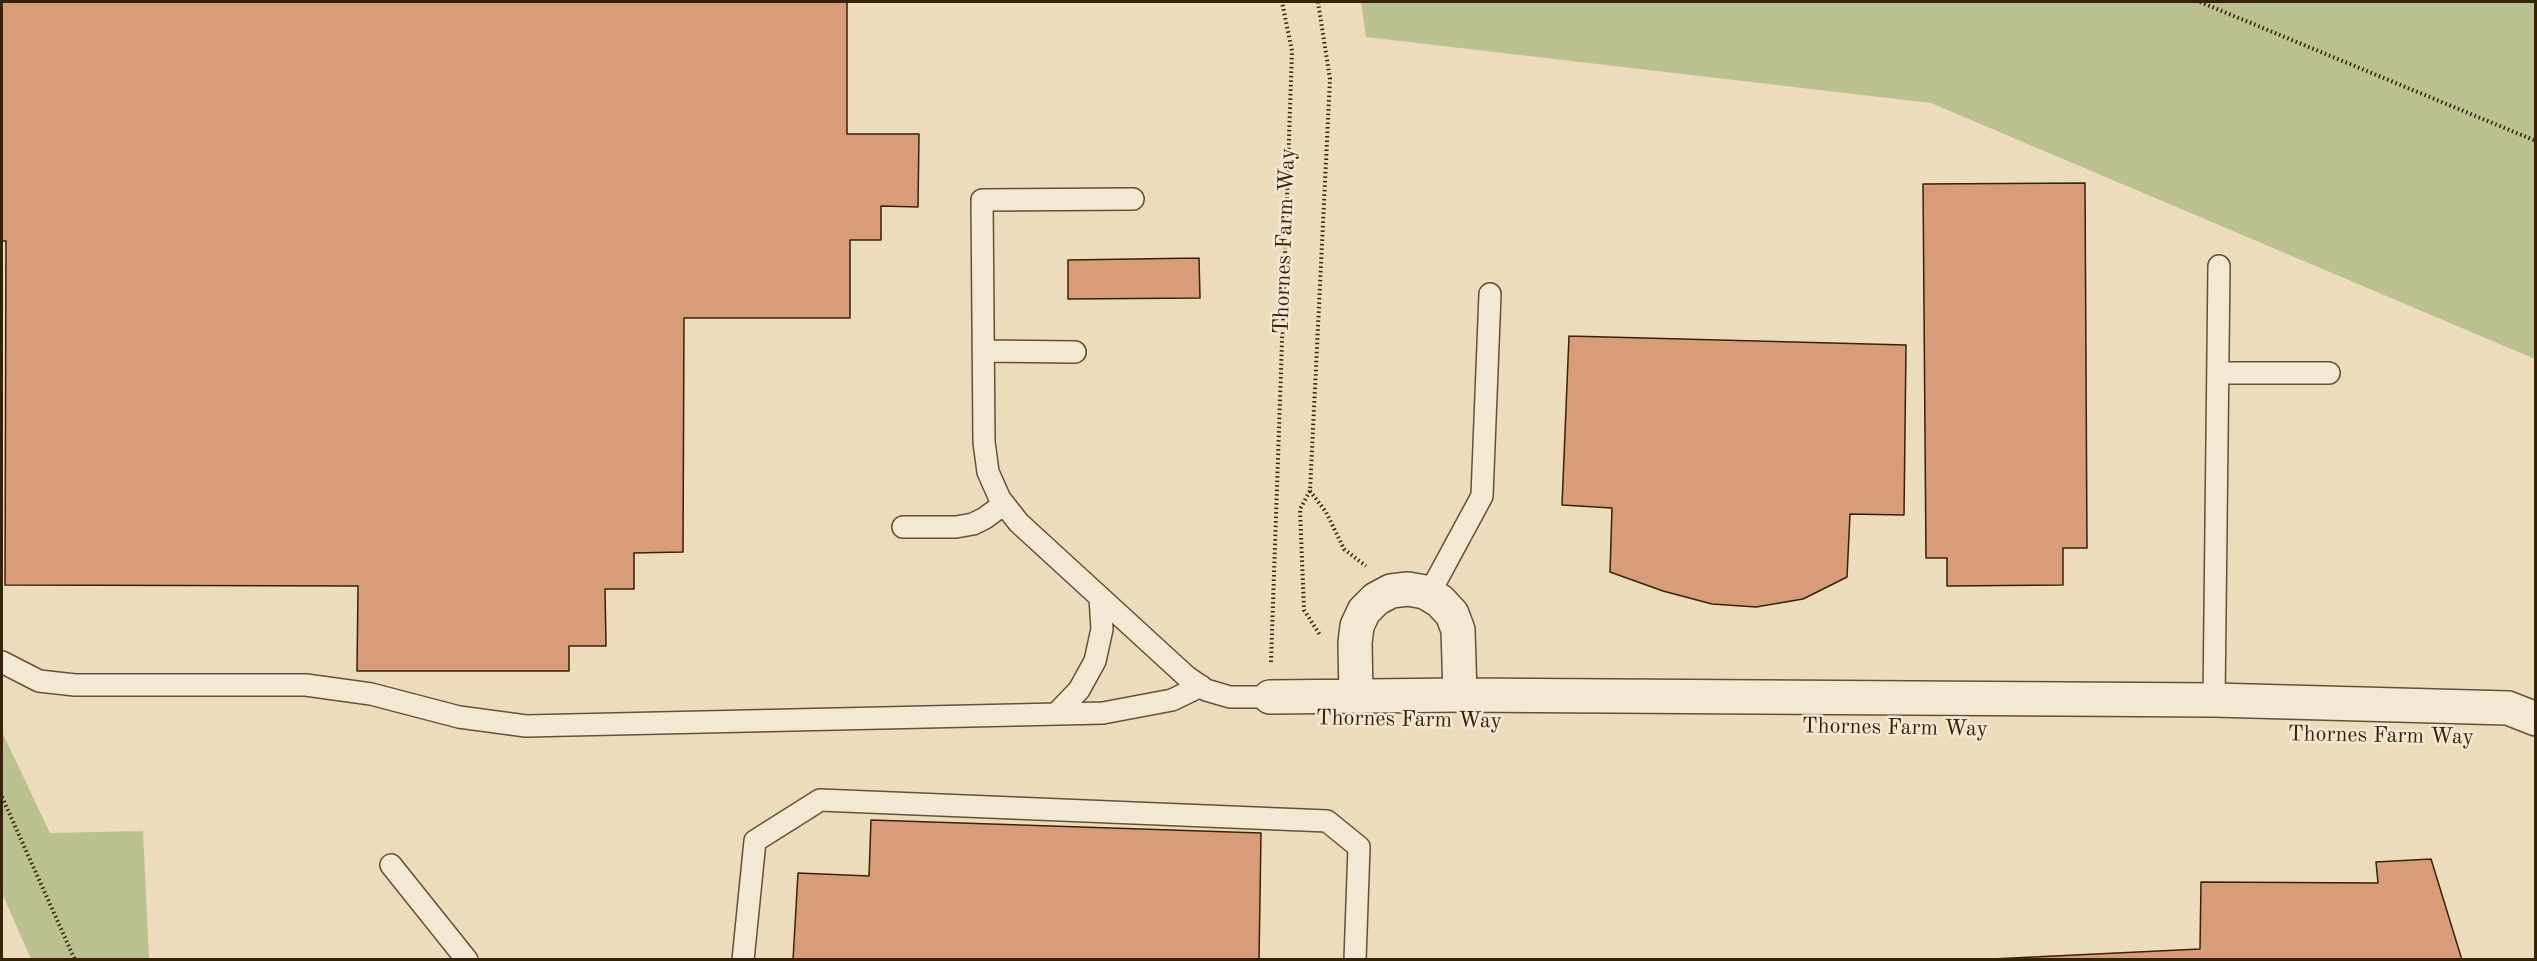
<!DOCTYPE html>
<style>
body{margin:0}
#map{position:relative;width:2537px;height:961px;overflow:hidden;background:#ecdcbb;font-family:"Old Standard TT",serif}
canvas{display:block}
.frame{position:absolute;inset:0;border:3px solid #372109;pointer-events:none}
</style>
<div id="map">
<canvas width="2537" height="961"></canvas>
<div class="frame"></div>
</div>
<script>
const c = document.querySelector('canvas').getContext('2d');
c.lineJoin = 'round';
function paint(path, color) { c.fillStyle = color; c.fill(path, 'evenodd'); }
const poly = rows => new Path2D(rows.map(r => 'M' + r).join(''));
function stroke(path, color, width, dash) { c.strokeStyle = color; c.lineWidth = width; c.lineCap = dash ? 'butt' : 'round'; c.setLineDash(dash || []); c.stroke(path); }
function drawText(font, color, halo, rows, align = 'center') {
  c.font = font + ' "Old Standard TT",serif'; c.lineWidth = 5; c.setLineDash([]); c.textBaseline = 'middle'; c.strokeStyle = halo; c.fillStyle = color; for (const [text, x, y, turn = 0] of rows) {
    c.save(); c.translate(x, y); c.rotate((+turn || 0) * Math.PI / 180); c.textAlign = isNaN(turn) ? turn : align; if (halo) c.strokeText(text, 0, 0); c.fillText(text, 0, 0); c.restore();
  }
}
const green = poly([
 [1361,2,2535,2,2535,359,1931,103,1366,37],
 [2,732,50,833,143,831,149,959,31,959,2,893]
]);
const building = poly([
 [2,2,847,2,847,134,919,134,918,207,881,206,881,240,850,240,850,318,684,318,683,552,634,553,634,589,605,589,606,646,569,646,569,671,357,671,358,586,5,585,6,241,2,241,2,2],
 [2085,183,2087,548,2063,548,2063,585,1947,586,1947,558,1926,558,1923,184,2085,183],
 [1199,258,1200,298,1068,299,1068,260,1199,258],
 [1569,336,1906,345,1904,515,1850,514,1847,577,1803,599,1756,607,1712,604,1663,591,1610,572,1612,508,1562,505,1569,336],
 [871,820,1261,833,1259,960,793,960,798,873,869,876,871,820],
 [2431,859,2462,960,1971,960,2200,949,2201,882,2378,883,2376,862,2431,859]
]);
const path = poly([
 [1318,2,1330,79,1310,491,1300,509,1304,610,1320,635],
 [2200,2,2536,141],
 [1310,491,1326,512,1344,549,1366,566],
 [1271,662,1292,51,1282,2],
 [2,797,75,960]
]);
const service = poly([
 [1133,199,982,200,984,442,988,472,1000,499,1019,523,1186,676,1206,690,1230,697,1270,697],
 [984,351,1075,352],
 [2218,373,2329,373],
 [903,527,956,527,973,524,985,518,1004,504],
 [1429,594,1482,496,1490,294],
 [2,662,39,681,75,685,306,685,371,694,459,717,526,726,1103,713,1172,700,1201,686],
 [2214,700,2219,266],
 [1056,714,1079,690,1095,661,1102,629,1100,597],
 [391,865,467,960],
 [743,960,755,841,820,800,1327,821,1359,847,1355,960]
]);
const minor = poly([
 [1356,696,1355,643,1357,626,1364,611,1376,599,1391,591,1408,589,1425,592,1440,601,1452,614,1458,630,1460,695],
 [1270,697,1460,695,2214,700,2508,708,2536,719]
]);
const streetNames = [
 ["Thornes Farm Way",1285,241,-88],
 ["Thornes Farm Way",1409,720,1],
 ["Thornes Farm Way",1895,728,1],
 ["Thornes Farm Way",2381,736,1]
];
paint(green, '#bac08e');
paint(building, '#d99c78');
stroke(building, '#372109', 1.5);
stroke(service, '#645036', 24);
stroke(minor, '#645036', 36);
stroke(path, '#372109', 4, [1.5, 3]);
stroke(service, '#f3e8d3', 21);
stroke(minor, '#f3e8d3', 33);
drawText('22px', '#372109', '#f3e8d3', streetNames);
</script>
